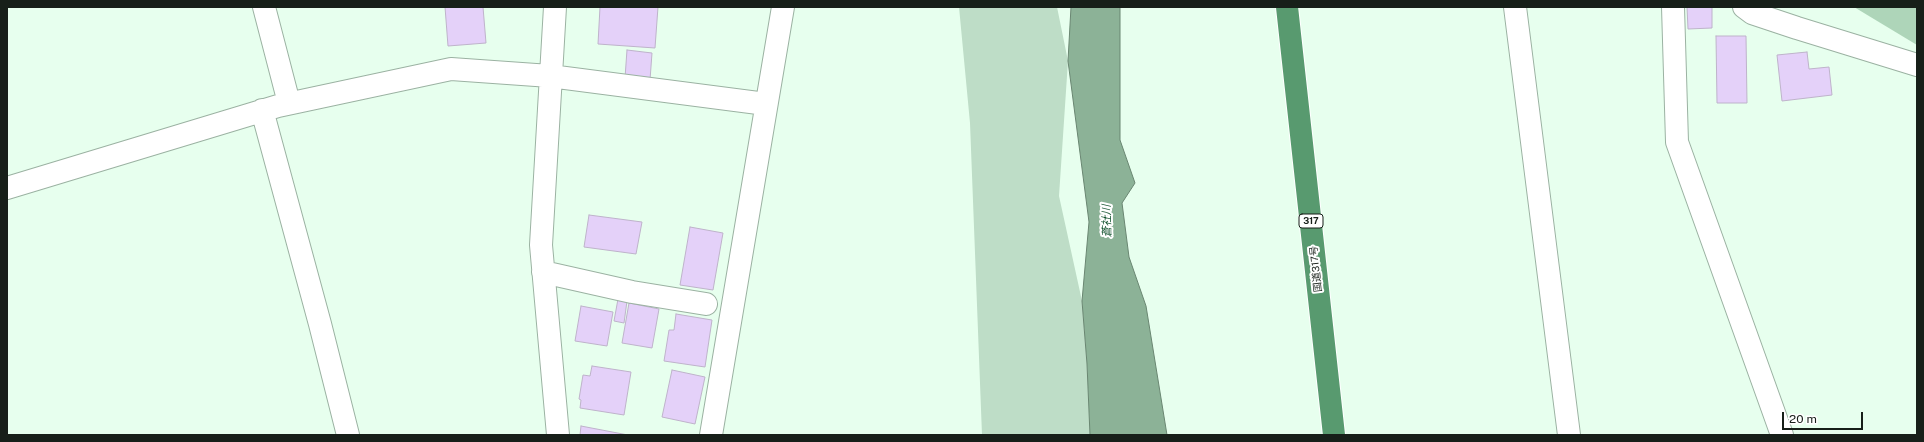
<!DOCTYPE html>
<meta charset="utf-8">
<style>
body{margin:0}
#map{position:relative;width:1924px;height:442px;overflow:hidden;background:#e7ffee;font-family:"Public Sans",sans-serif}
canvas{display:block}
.frame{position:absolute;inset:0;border:8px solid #171f19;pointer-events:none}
.scale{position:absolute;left:1782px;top:412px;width:81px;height:18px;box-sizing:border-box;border:2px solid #171f19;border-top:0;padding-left:5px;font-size:12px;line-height:14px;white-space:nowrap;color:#171f19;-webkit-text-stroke:3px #fff;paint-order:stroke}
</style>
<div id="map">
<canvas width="1924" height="442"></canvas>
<div class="frame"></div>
<div class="scale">20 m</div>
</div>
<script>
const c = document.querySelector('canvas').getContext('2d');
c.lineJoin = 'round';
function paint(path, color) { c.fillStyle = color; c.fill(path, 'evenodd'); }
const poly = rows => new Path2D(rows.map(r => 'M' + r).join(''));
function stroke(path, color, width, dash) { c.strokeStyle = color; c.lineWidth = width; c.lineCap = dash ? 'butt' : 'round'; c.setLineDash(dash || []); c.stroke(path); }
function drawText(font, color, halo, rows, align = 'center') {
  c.font = font + ' "Public Sans","Noto Sans JP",sans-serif'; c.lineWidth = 4; c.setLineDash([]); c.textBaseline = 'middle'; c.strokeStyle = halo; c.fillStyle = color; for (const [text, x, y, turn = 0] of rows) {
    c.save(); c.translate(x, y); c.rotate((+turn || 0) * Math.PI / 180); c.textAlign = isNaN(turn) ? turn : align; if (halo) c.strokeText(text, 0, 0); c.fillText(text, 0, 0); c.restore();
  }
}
const green = poly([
 [959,7,1057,7,1068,61,1059,196,1082,301,1087,364,1090,435,982,435,970,123]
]);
const forest = poly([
 [1854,7,1917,7,1917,45]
]);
const water = poly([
 [1071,7,1120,7,1120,140,1135,183,1122,203,1129,257,1146,306,1167,435,1090,435,1087,364,1082,301,1089,222,1068,61,1071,7]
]);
const building = poly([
 [445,7,483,7,486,43,448,46,445,7],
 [600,7,658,7,655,48,598,44,600,7],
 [1687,7,1712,7,1712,28,1688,29,1687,7],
 [1716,36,1746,36,1747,103,1717,103,1716,36],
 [627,50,652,53,650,80,625,78,627,50],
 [1807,52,1809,69,1829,67,1832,95,1782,101,1777,55,1807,52],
 [589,215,642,222,636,254,584,247,589,215],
 [690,227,723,233,713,290,680,285,690,227],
 [618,299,627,301,624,323,614,321,618,299],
 [629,303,659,309,652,348,622,343,629,303],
 [581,306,613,312,607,346,575,341,581,306],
 [676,314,712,320,705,367,664,361,669,330,674,330,676,314],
 [592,366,631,372,624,415,580,408,581,400,579,399,583,375,590,376,592,366],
 [672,370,705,377,695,424,662,417,672,370],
 [581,426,628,435,580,435,581,426]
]);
const street = poly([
 [264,7,289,103],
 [555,7,541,245,558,435],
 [1515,7,1569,435],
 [1673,7,1677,142,1782,435],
 [1744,7,1752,13,1797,28,1917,65],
 [262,110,320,324,348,435],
 [7,188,278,106,451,69,550,76,766,104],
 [543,272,632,292,706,304],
 [711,435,783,7]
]);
const highway = poly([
 [1287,7,1334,435]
]);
const shields = [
 [1311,221,24]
];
const shieldNames = [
 ["317",1311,221]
];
const streetNames = [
 ["国道317号",1316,269,-96]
];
const waterNames = [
 ["蒼社川",1107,221,-91]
];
paint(green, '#beddc7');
paint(forest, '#aed5b9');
paint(water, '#8cb297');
stroke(water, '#698671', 1);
paint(building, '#e4d1f9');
stroke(building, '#beb3ca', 1);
stroke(street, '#9bb2a2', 24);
stroke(highway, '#fff', 24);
stroke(street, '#fff', 22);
stroke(highway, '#589a6f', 22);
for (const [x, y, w] of shields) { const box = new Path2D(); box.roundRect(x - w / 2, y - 7, w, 14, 3); c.fillStyle = '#fff'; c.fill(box); stroke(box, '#171f19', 1); }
drawText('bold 9px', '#171f19', null, shieldNames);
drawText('10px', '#171f19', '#fff', streetNames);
drawText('italic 11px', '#175532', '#fff', waterNames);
</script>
